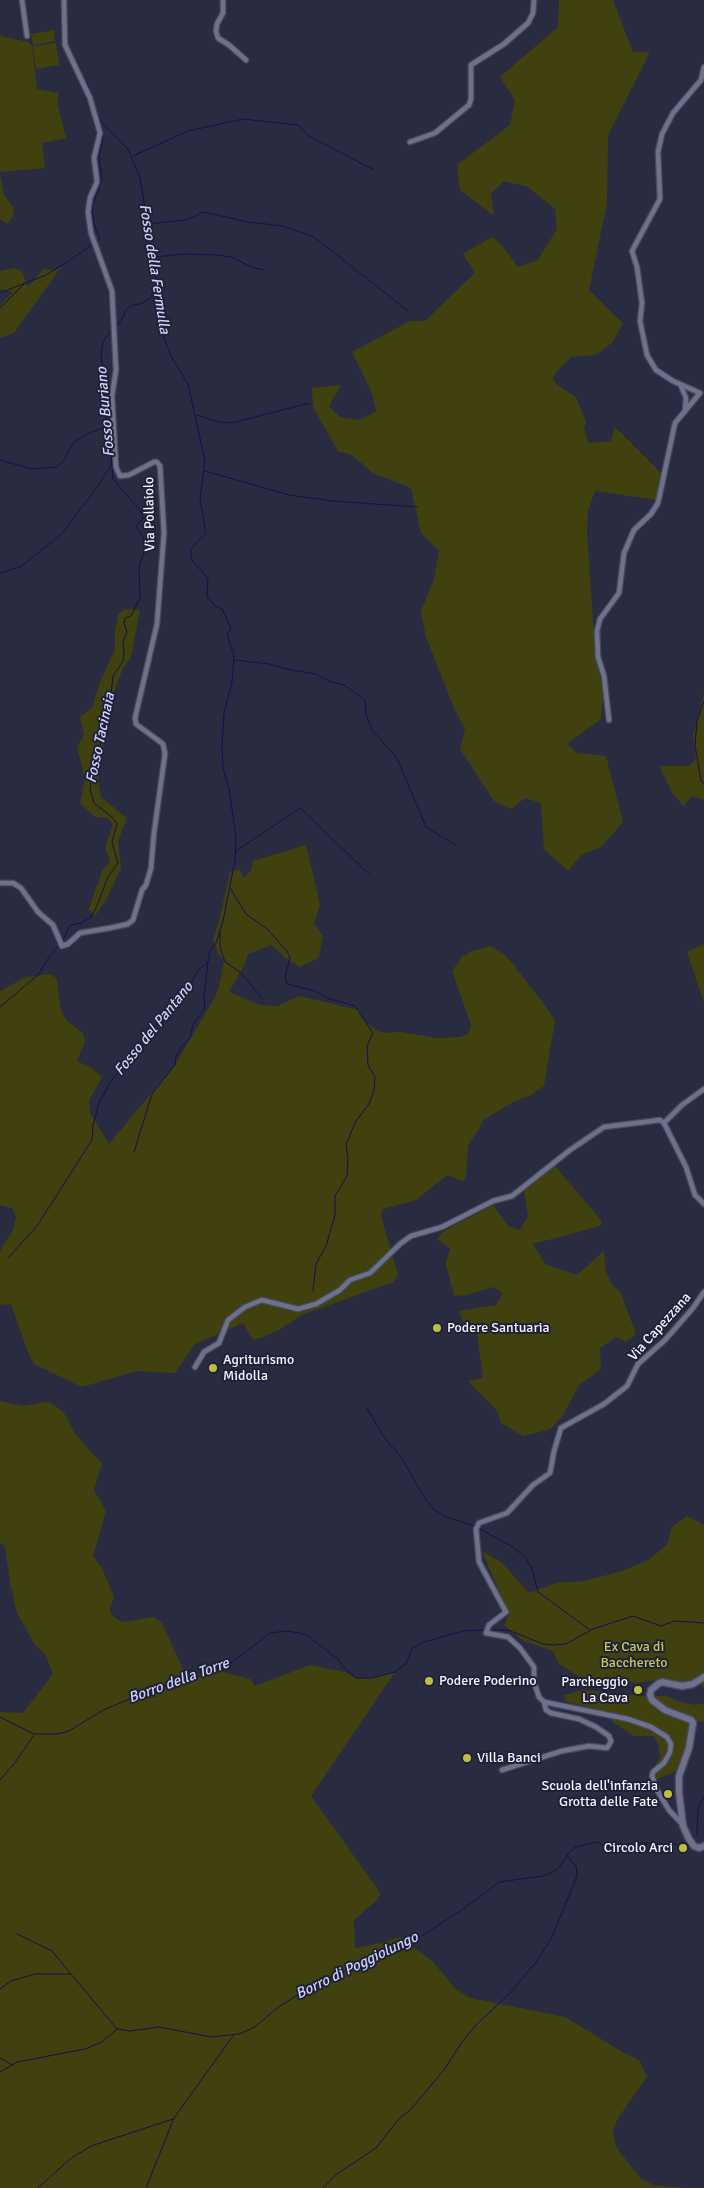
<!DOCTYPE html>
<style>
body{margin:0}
canvas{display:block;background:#292b41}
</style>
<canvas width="704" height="2188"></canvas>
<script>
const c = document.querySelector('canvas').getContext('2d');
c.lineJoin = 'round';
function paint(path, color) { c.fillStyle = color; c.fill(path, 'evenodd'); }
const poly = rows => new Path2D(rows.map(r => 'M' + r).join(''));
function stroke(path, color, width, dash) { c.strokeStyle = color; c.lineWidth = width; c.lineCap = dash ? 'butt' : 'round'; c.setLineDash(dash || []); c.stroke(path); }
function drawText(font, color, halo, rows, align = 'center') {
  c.font = font + ' Signika,sans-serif'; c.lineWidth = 4; c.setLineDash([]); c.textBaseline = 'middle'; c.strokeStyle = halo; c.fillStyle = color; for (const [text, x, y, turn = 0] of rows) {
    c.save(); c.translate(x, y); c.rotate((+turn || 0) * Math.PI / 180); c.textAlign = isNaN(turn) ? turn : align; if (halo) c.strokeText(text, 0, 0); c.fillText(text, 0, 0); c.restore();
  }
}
const green = poly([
 [559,0,613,0,633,52,650,52,608,135,607,203,589,290,623,323,612,343,595,355,571,357,556,372,553,379,557,385,576,397,586,422,584,428,588,443,611,441,615,427,661,473,657,500,595,491,588,510,587,530,593,622,603,697,601,719,567,744,577,753,606,756,623,822,601,847,581,855,568,871,544,849,541,803,525,798,511,809,494,801,460,749,465,729,454,708,426,637,421,611,434,579,439,551,421,533,411,488,373,473,352,455,338,451,313,407,312,388,341,385,329,406,340,417,359,420,376,412,372,393,352,352,410,321,425,321,475,273,463,254,492,237,502,245,518,267,538,260,557,229,555,209,528,187,504,181,491,193,494,216,460,190,457,165,510,125,515,100,500,77,558,27],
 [54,30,55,41,33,45,31,34],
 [0,36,28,42,32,46,37,89,59,93,57,102,66,138,42,143,45,168,0,172],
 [56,43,59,65,36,69,33,46],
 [0,175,4,195,14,208,13,217,7,224,0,219],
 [62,266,14,333,0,338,0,306,13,292,0,289,0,271,15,268,22,272,28,287,43,269,55,270],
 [124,609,140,610,131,657,123,668,115,689,108,716,98,780,101,797,127,818,118,841,121,868,106,900,95,916,89,909,102,871,110,862,105,847,113,825,108,818,95,817,80,803,85,779,77,747,84,735,80,717,92,708,100,682,115,649,115,631,118,615],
 [704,695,704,800,692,796,683,806,672,792,659,766,689,766,696,759,693,735],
 [306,845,320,905,314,924,323,936,319,958,300,967,286,958,271,945,248,954,244,966,229,992,260,1005,278,1006,299,996,358,1010,366,1023,383,1033,401,1032,437,1038,461,1037,469,1033,471,1025,452,971,462,957,472,951,490,946,504,954,513,964,546,1007,555,1021,544,1086,531,1095,515,1101,483,1120,479,1129,468,1145,466,1176,463,1181,447,1175,416,1200,383,1209,381,1216,398,1275,393,1282,302,1315,279,1330,263,1337,253,1340,243,1323,194,1345,175,1373,137,1371,82,1387,34,1364,29,1355,11,1304,0,1305,0,1251,13,1230,16,1217,12,1208,0,1205,0,991,26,977,51,974,57,979,61,1011,69,1023,83,1033,85,1042,77,1061,93,1069,102,1077,89,1101,90,1113,109,1144,175,1065,214,999,219,987,224,960,218,953,213,940,219,921,230,872,240,869,243,878,251,871,253,861],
 [704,944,704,1003,687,952],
 [554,1165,602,1221,600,1226,533,1244,545,1264,577,1275,604,1251,606,1272,612,1285,620,1291,636,1334,626,1342,616,1337,600,1348,601,1369,579,1385,562,1417,551,1429,523,1436,501,1423,498,1412,468,1381,483,1378,477,1332,465,1328,459,1311,496,1305,503,1293,493,1287,468,1295,454,1296,446,1264,450,1248,437,1239,444,1231,493,1205,508,1226,520,1230,528,1216,524,1190],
 [0,1401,23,1406,46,1402,52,1404,64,1413,75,1434,102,1464,94,1490,106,1511,93,1556,102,1568,114,1597,110,1609,111,1614,118,1620,125,1622,153,1617,162,1623,186,1676,219,1671,250,1679,255,1686,310,1665,345,1672,356,1678,372,1678,395,1672,311,1796,381,1894,376,1901,354,1920,355,1948,381,1943,400,1937,431,1960,456,1989,470,1998,565,2017,624,2053,639,2060,647,2077,618,2118,613,2130,616,2147,641,2179,656,2186,690,2188,0,2188,0,1712,23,1713,53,1674,45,1654,36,1646,17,1613,10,1583,5,1546,0,1543],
 [687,1516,704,1525,704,1688,695,1679,677,1683,669,1679,635,1683,609,1679,588,1682,559,1664,553,1651,524,1641,504,1626,509,1614,482,1551,501,1562,529,1593,556,1583,585,1581,622,1571,648,1560,667,1545,672,1527],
 [583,1690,641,1696,666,1696,680,1702,696,1705,704,1703,704,1721,691,1722,682,1765,674,1772,655,1780,653,1770,660,1758,659,1746,654,1736,634,1736,614,1723,603,1711,565,1701,564,1695]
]);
const stream = poly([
 [67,30,67,0],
 [81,73,87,83,92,97],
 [133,156,188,131,243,119,298,125,307,135,374,170],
 [147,224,186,220,204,212,248,222,283,226,314,237,408,311],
 [154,257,183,254,216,255,231,257,254,268,265,270],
 [0,293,46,275,64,264,100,239,94,224,92,208,102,179,99,157,103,139,101,124],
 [0,308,24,284],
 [117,326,123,317,126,310,130,306,143,303,150,298,156,288],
 [197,415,219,422,231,423,310,403],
 [0,460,32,469,57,467,64,460,73,443,87,434,105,427],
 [205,471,289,495,333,501,417,507],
 [0,573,20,567,61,535,98,486,112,463],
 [234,660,270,664,286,669,316,674,331,682,344,685,362,698,365,701,366,714,372,730,397,758,426,827,457,846],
 [704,701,697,721,695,745,701,781,704,783],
 [236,851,300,808,370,875],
 [230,888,246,914,266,928,287,951,290,958,285,977,287,984,315,991,327,998,355,1006,373,1033,367,1046,368,1065,375,1077,374,1090,369,1104,356,1121,346,1144,348,1159,347,1176,335,1196,335,1215,326,1246,316,1264,313,1291],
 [220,932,220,947,225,962,240,972,263,999],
 [62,942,70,925,81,923,91,917,96,908,108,877,118,863,112,842,117,824,113,818,94,803,90,790,92,774,100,750,103,711,111,695,113,676,123,661,124,655,123,641,127,632,124,623,125,618,131,616,140,598,139,566,146,546,145,541,136,526,143,518,140,510,113,479,110,440,106,427,107,395,101,356,103,342,111,330],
 [0,1007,39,974,49,957,59,945],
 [134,1152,152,1094,175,1065,176,1057,182,1046,190,1038,193,1025,205,1008,204,997,208,961],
 [8,1258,37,1226,92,1140,93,1125,99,1103,111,1081,145,1042,152,1029,185,996,196,973,209,960,209,953,216,943,223,921,235,860,236,837,229,789,223,768,222,746,224,714,232,682,233,670,234,656,227,634,231,628,222,609,215,606,207,597,208,580,205,575,191,559,191,549,206,533,200,499,205,461,188,384,171,356,161,330,157,287,140,177,127,148,101,122,93,100],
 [367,1408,383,1436,401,1457,424,1497,432,1508,444,1516,474,1526],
 [478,1528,511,1546,525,1557,532,1569,538,1592,590,1630],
 [490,1630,508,1630,543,1644,553,1645,566,1644,593,1629,633,1616,661,1626,675,1621,704,1623],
 [0,1717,34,1734,57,1734,69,1731,105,1709,159,1687,194,1678,231,1663,270,1633,287,1631,305,1634,337,1658,344,1668,356,1678,372,1678,395,1672,406,1664,412,1648,424,1642,463,1631,486,1630],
 [0,1780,14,1764,34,1735],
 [697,1835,698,1809,704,1796],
 [17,1934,52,1951,71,1974],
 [0,1989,11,1981,35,1974,71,1974,117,2029],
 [0,2058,12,2065],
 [0,2072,17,2062,85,2049,102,2042,117,2029,130,2031,159,2027,211,2037,239,2034,255,2027,277,2008,312,1986,423,1935,465,1908,499,1882,543,1876,553,1872,560,1867,567,1855,575,1847,598,1842,607,1848,621,1843,629,1846,639,1843,676,1844],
 [38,2188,70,2159,91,2146,173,2119],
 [146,2188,174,2118,233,2036],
 [323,2188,337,2174,376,2148,398,2120,411,2109,444,2070,462,2042,476,2025,509,1994,536,1962,552,1937,577,1876,576,1866,567,1856]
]);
const street = poly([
 [22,0,27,36],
 [223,0,223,13,217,24,216,31,218,38,229,45,246,60],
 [410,142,435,133,469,105,471,99,471,65,504,44,528,23,533,13,534,0],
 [681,386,686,398,685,411],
 [609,720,604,676,598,657,597,631,600,619,619,593,624,553,634,530,651,514,658,503,675,423,700,393,673,381,656,370,647,355,640,321,642,303,637,267,632,251,660,199,658,152,662,134,673,113,701,80,704,67],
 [0,883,13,883,21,888,38,912,53,925,62,946,68,944,80,933,110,928,128,924,133,920,142,890,146,885,151,868,154,833,165,754,163,744,136,724,135,718,157,624,164,533,160,466,157,462,154,462,129,475,120,476,116,467,112,396,116,370,112,291,91,233,88,212,90,198,97,182,94,158,100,133,90,98,65,45,64,0],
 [664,1123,682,1105,704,1089],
 [195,1367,204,1352,219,1343,228,1320,245,1307,262,1300,298,1309,316,1304,340,1290,350,1280,370,1273,400,1244,411,1236,442,1227,493,1201,512,1196,570,1150,604,1127,660,1120,664,1123,686,1167,695,1195,704,1204],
 [502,1770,562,1751,589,1746,607,1748,609,1745,611,1741,609,1736,596,1727,579,1719,551,1713,546,1710,544,1702],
 [683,1825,669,1810,657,1790,652,1776,653,1772,664,1763,670,1752,671,1744,667,1737,651,1727,628,1719,544,1702,539,1697,534,1682,534,1667,520,1648,508,1637,486,1633,489,1625,506,1612,479,1562,476,1529,479,1523,507,1513,533,1485,550,1473,554,1451,561,1428,604,1404,627,1386,638,1364,665,1340,693,1308,704,1292]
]);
const secondary = poly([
 [704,1677,693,1684,682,1686,662,1682,658,1684,651,1690,650,1695,652,1700,665,1710,691,1720,693,1723,689,1748,679,1776,679,1792,683,1826,689,1839,694,1846,699,1848,704,1846]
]);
const markers = [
 [437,1328,5,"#bdbf43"],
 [213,1368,5,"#bdbf43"],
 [429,1681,5,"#bdbf43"],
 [638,1690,5,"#bdbf43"],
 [467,1758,5,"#bdbf43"],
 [668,1794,5,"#bdbf43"],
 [683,1848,5,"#bdbf43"]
];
const streetNames = [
 ["Via Pollaiolo",150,514,-91],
 ["Via Capezzana",660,1327,-48]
];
const poiNames = [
 ["Podere Santuaria",447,1328],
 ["Agriturismo",223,1360],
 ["Midolla",223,1376],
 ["Podere Poderino",439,1681],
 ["Parcheggio",628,1682,"right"],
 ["La Cava",628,1698,"right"],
 ["Villa Banci",477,1758],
 ["Scuola dell'infanzia",658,1786,"right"],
 ["Grotta delle Fate",658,1802,"right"],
 ["Circolo Arci",673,1848,"right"]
];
const parkNames = [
 ["Ex Cava di",634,1647],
 ["Bacchereto",634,1663]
];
const waterNames = [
 ["Fosso della Fermulla",154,269,81],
 ["Fosso Buriano",106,412,-95],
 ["Fosso Tacinaia",101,738,-78],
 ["Fosso del Pantano",154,1029,-51],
 ["Borro della Torre",179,1681,-20],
 ["Borro di Poggiolungo",357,1966,-26]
];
paint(green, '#40410e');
stroke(stream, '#170e4d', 1);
stroke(street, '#48495a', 7);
stroke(secondary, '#48495a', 9);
stroke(street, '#6e718b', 4.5);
stroke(secondary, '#6e718b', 6);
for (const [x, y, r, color] of markers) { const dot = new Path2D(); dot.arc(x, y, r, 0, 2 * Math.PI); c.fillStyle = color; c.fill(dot); stroke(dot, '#202137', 2); }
drawText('14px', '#f3f4fd', '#202137', streetNames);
drawText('14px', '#f3f4fd', '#202137', poiNames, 'left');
drawText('14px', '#c6c955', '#202137', parkNames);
drawText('italic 15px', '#ced3fb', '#202137', waterNames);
</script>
